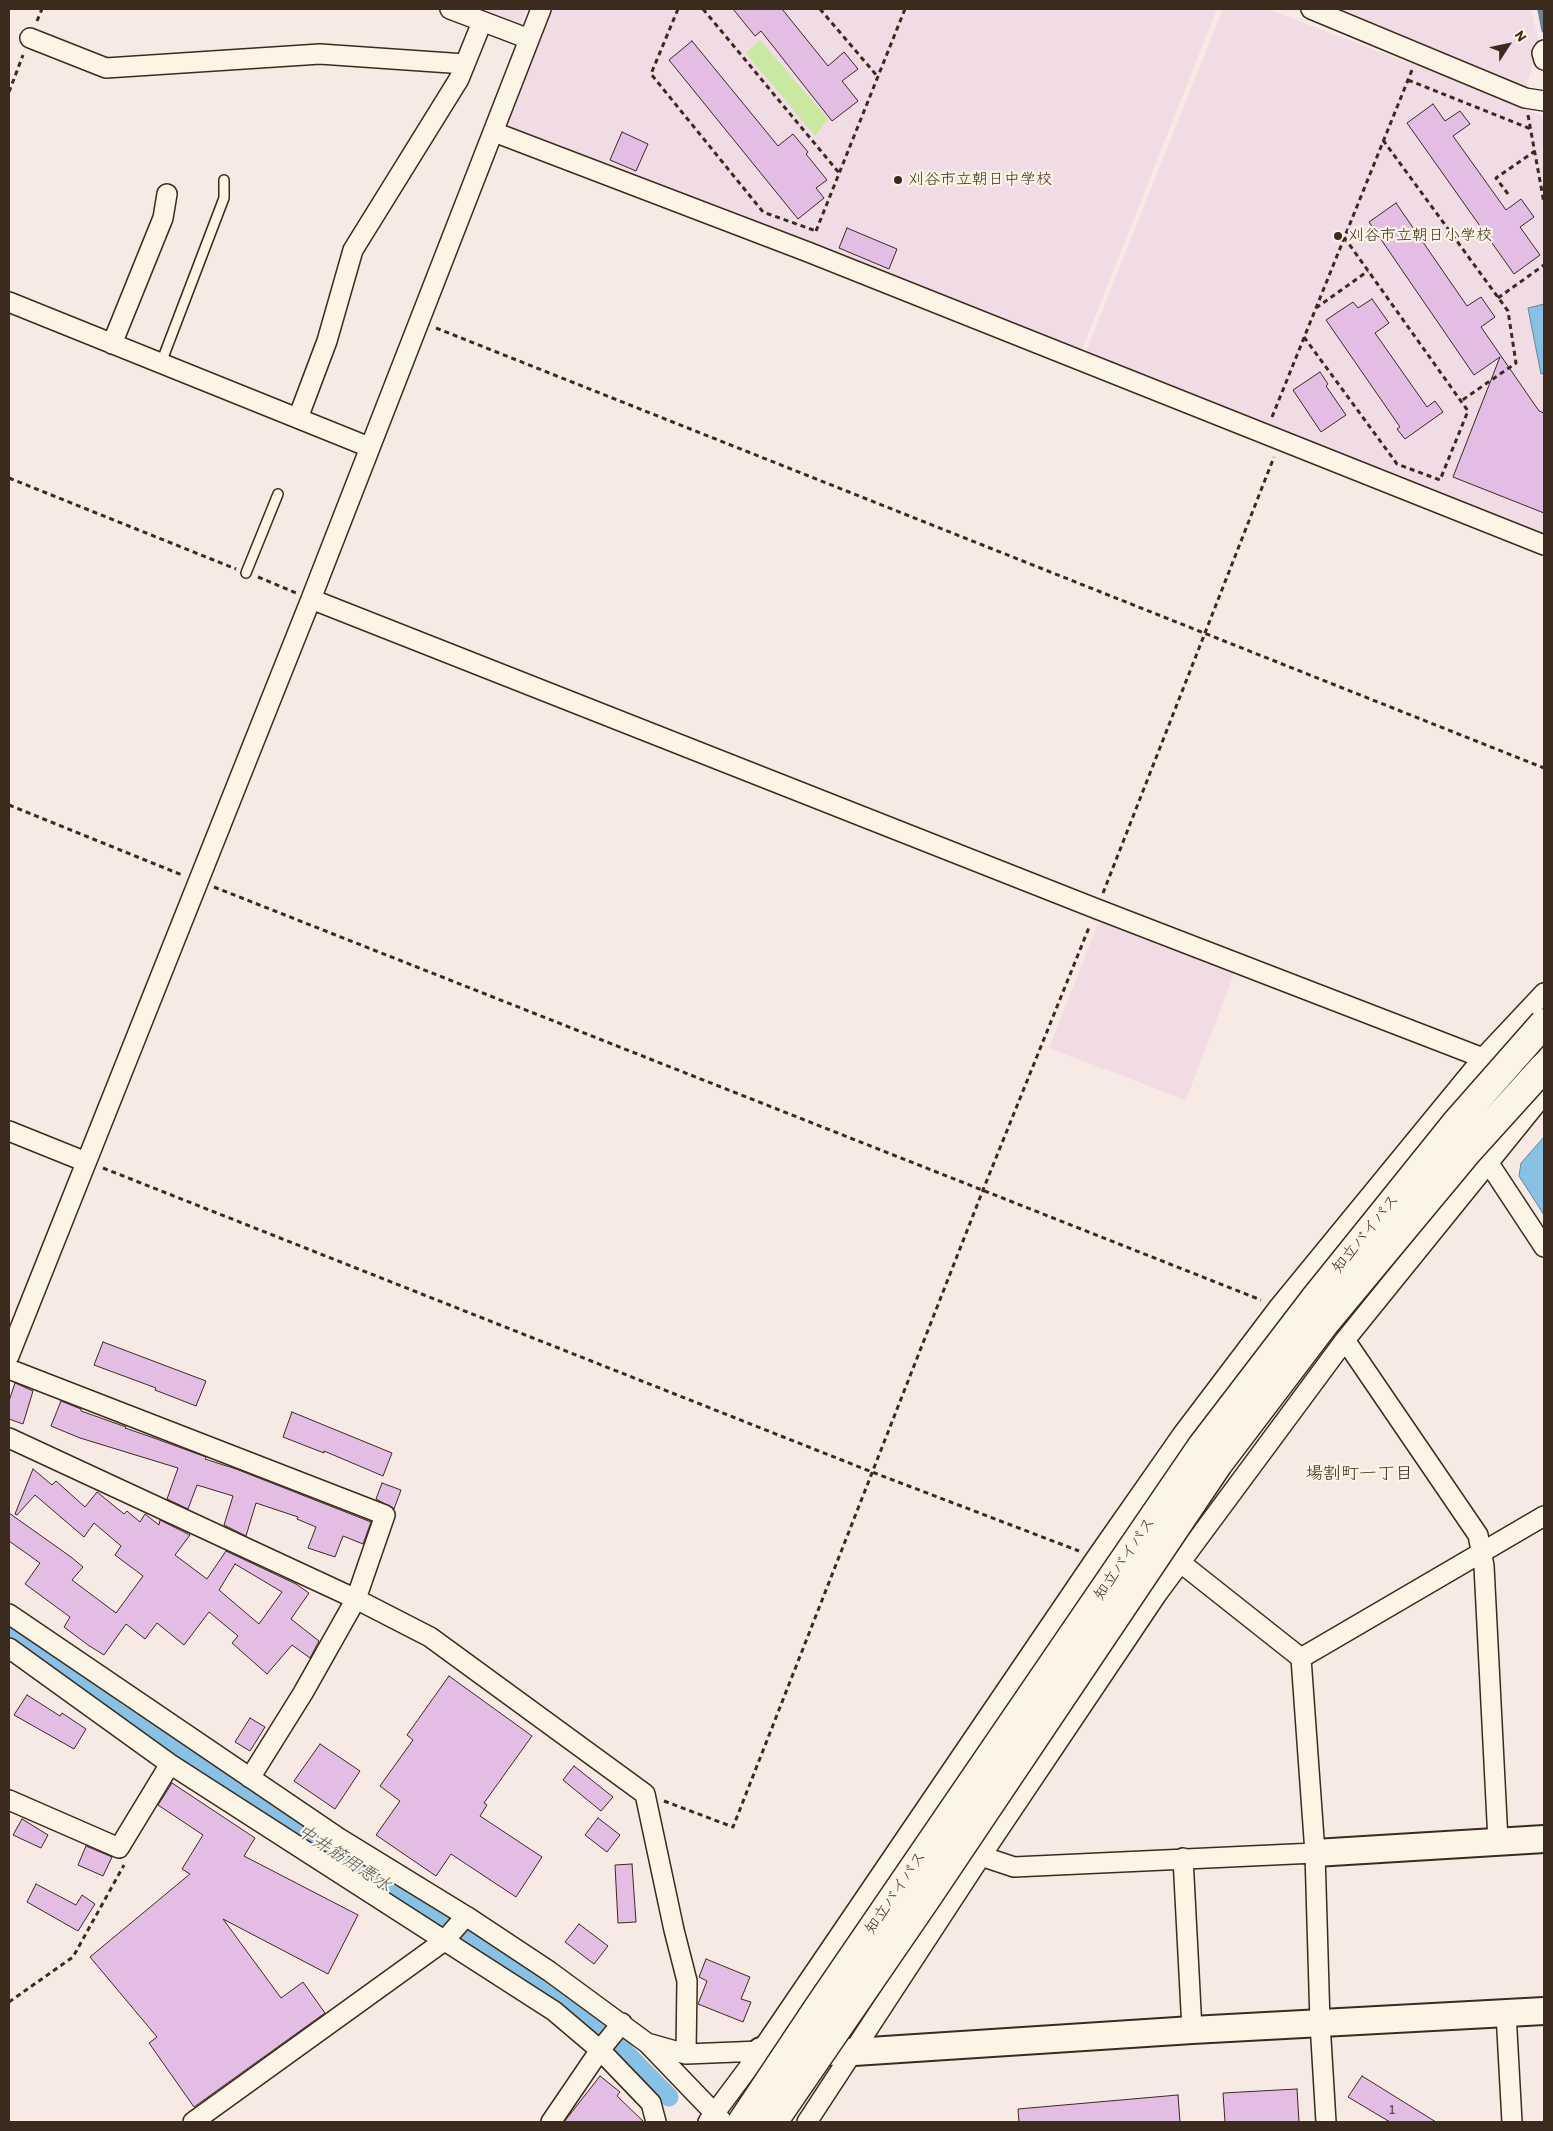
<!DOCTYPE html>
<meta charset="utf-8">
<style>
body{margin:0}
#map{position:relative;width:1553px;height:2131px;overflow:hidden;background:#f7eae5;font-family:Itim,sans-serif}
canvas{display:block}
.frame{position:absolute;inset:0;border:10px solid #3b2a1e;pointer-events:none}
.north{position:absolute;left:1483px;top:20px;width:50px;height:50px;-webkit-text-stroke:4px #fcf5e5;paint-order:stroke;rotate:55deg;font-size:14px;font-weight:700;line-height:20px;text-align:center;color:#3b2a1e}
.north::after{content:'';display:block;margin:auto;width:18px;height:22px;background:#3b2a1e;clip-path:polygon(50% 0,100% 100%,50% 72%,0 100%)}
</style>
<div id="map">
<canvas width="1553" height="2131"></canvas>
<div class="frame"></div>
<div class="north">N</div>
</div>
<script>
const c = document.querySelector('canvas').getContext('2d');
c.lineJoin = 'round';
function paint(path, color) { c.fillStyle = color; c.fill(path, 'evenodd'); }
const poly = rows => new Path2D(rows.map(r => 'M' + r).join(''));
function stroke(path, color, width, dash) { c.strokeStyle = color; c.lineWidth = width; c.lineCap = dash ? 'butt' : 'round'; c.setLineDash(dash || []); c.stroke(path); }
function drawText(font, color, halo, rows, align = 'center') {
  c.font = font + ' Itim,"Klee One",sans-serif'; c.lineWidth = 4.5; c.setLineDash([]); c.textBaseline = 'middle'; c.strokeStyle = halo; c.fillStyle = color; for (const [text, x, y, turn = 0] of rows) {
    c.save(); c.translate(x, y); c.rotate((+turn || 0) * Math.PI / 180); c.textAlign = isNaN(turn) ? turn : align; if (halo) c.strokeText(text, 0, 0); c.fillText(text, 0, 0); c.restore();
  }
}
const built = poly([
 [475,9,527,9,520,26],
 [551,9,1217,9,1081,352,506,125],
 [1223,9,1267,9,1438,74,1544,117,1544,536,1085,354],
 [1331,9,1531,9,1539,42,1525,92],
 [1105,921,1235,971,1186,1100,1049,1048,1097,926]
]);
const green = poly([
 [760,40,828,119,815,136,746,53]
]);
const water = poly([
 [1544,304,1544,373,1541,374,1528,308,1544,304],
 [1544,1137,1544,1215,1519,1176,1521,1163,1544,1137]
]);
const stream = poly([
 [1540,9,1544,30]
]);
const canal = poly([
 [9,1634,115,1711,557,1998,608,2035,669,2097]
]);
const building = poly([
 [733,9,782,9,828,66,844,52,858,69,842,81,858,101,832,121,761,31,755,36,733,9],
 [692,41,778,146,793,134,808,152,806,154,827,180,816,188,824,198,798,219,669,60,692,41],
 [1433,104,1445,121,1460,111,1470,124,1453,136,1506,210,1521,199,1534,217,1520,227,1540,255,1514,274,1407,123,1433,104],
 [622,132,648,144,636,171,610,160,622,132],
 [1396,203,1467,306,1481,297,1495,317,1481,327,1539,411,1544,413,1544,513,1453,477,1500,357,1474,375,1369,222,1396,203],
 [847,228,897,249,889,269,839,248,847,228],
 [1372,299,1389,323,1375,333,1427,407,1435,401,1443,412,1405,439,1397,429,1400,427,1326,320,1353,302,1358,308,1372,299],
 [1320,372,1328,384,1326,386,1346,415,1321,432,1293,390,1320,372],
 [103,1342,206,1381,196,1406,155,1390,156,1388,94,1365,103,1342],
 [15,1383,33,1391,23,1424,9,1419,9,1401,15,1383],
 [61,1401,81,1409,81,1411,126,1427,125,1428,154,1438,206,1457,205,1459,236,1469,371,1522,363,1544,343,1536,335,1557,308,1548,316,1527,297,1519,298,1517,256,1503,246,1536,224,1525,233,1496,197,1485,188,1509,167,1499,178,1468,80,1438,51,1426,61,1401],
 [292,1412,392,1453,383,1476,324,1451,324,1453,283,1437,292,1412],
 [33,1469,52,1485,56,1481,85,1507,97,1492,124,1514,127,1511,140,1522,145,1514,159,1525,160,1520,190,1535,175,1555,207,1579,226,1551,296,1584,309,1593,291,1619,319,1641,310,1658,292,1645,267,1674,232,1643,238,1636,209,1612,184,1645,157,1623,145,1639,126,1624,104,1655,88,1645,64,1627,70,1617,25,1584,40,1563,9,1541,9,1513,71,1557,83,1567,72,1580,116,1613,143,1576,115,1555,121,1546,94,1523,84,1537,35,1495,17,1515,15,1514,33,1469],
 [235,1564,282,1592,259,1624,219,1590,235,1564],
 [382,1483,401,1490,394,1509,376,1499,382,1483],
 [449,1676,532,1736,484,1803,487,1805,480,1816,542,1857,516,1897,451,1854,436,1876,376,1835,400,1801,380,1786,413,1740,407,1735,449,1676],
 [27,1695,60,1716,62,1713,86,1729,74,1749,14,1715,27,1695],
 [250,1718,265,1727,250,1751,235,1742,250,1718],
 [320,1744,360,1771,335,1809,294,1781,320,1744],
 [574,1766,613,1797,601,1811,563,1780,574,1766],
 [172,1783,255,1838,244,1856,358,1915,328,1974,223,1919,281,1998,303,1982,325,2013,194,2107,149,2043,157,2037,90,1957,190,1874,182,1869,203,1835,158,1805,172,1783],
 [598,1818,620,1835,607,1852,585,1835,598,1818],
 [22,1819,48,1835,41,1848,13,1835,22,1819],
 [86,1846,112,1857,103,1876,78,1865,86,1846],
 [632,1864,636,1922,618,1923,615,1865,632,1864],
 [36,1884,76,1905,82,1895,95,1904,78,1931,27,1902,36,1884],
 [579,1924,608,1946,594,1964,565,1942,579,1924],
 [706,1959,750,1977,741,1999,751,2002,743,2022,698,2004,707,1981,699,1977,706,1959],
 [600,2076,620,2092,617,2096,644,2122,564,2122,600,2076],
 [1362,2076,1436,2122,1390,2122,1348,2097,1362,2076],
 [1297,2089,1299,2122,1225,2122,1223,2093,1297,2089],
 [1178,2095,1180,2122,1019,2122,1018,2109,1178,2095]
]);
const path = poly([
 [678,9,651,74,763,212,816,231],
 [703,9,840,174],
 [820,9,878,77],
 [37,21,42,9],
 [1408,80,1531,129],
 [9,92,23,55],
 [1528,115,1544,203],
 [1383,140,1508,311,1516,363,1461,401],
 [1508,194,1496,178,1535,151],
 [816,231,905,9],
 [1498,298,1544,265],
 [1316,308,1368,271],
 [436,328,1544,768],
 [1304,337,1397,464,1440,480,1468,411,1344,237],
 [1272,417,1412,70],
 [9,478,236,569],
 [258,577,296,593],
 [9,805,182,875],
 [214,887,1261,1300],
 [1103,893,1274,457],
 [103,1168,872,1472,1079,1551],
 [664,1801,733,1827,983,1190,1090,925],
 [9,2002,73,1957,124,1865]
]);
const lane = poly([
 [161,363,224,198,224,180],
 [246,573,278,494]
]);
const street = poly([
 [450,9,529,39],
 [1311,9,1525,98,1544,101],
 [30,38,106,68,320,54,465,64],
 [1544,50,1542,53,1544,60],
 [494,132,808,252,1544,545],
 [9,302,369,447],
 [112,344,163,218,167,194],
 [298,418,327,341,353,250,459,79,482,22],
 [311,599,1097,909,1483,1058,1541,1098],
 [9,1131,86,1162],
 [1488,1162,1544,1247],
 [1345,1340,1478,1535,1484,1566,1498,1841],
 [9,1356,311,599,541,9],
 [9,1369,385,1515,356,1599,303,1693,250,1778],
 [9,1438,356,1599,430,1637,645,1794,674,1930,687,1981,686,2054],
 [1181,1563,1301,1658],
 [9,1614,339,1838,466,1916,549,1971,647,2043,686,2054,761,2051],
 [9,1648,170,1764,554,2011,600,2050,551,2122],
 [9,1800,119,1848,170,1764],
 [971,1850,981,1856,1014,1867,1315,1853],
 [1183,1858,1192,2030],
 [1506,2013,1512,2122],
 [622,2023,600,2050,651,2103,656,2122],
 [648,2044,722,2121],
 [193,2122,444,1941,466,1916],
 [708,2122,761,2051,1096,1558,1182,1435,1279,1307,1483,1058,1544,993],
 [807,2122,981,1856,1157,1594,1345,1340,1544,1094],
 [1326,2122,1320,2023,1315,1853,1301,1658,1544,1516]
]);
const secondary = poly([
 [1315,1853,1544,1839],
 [761,2051,854,2052,1192,2030,1544,2011]
]);
const highwayBridge = poly([
 [742,2122,820,2005,1202,1446,1316,1297,1456,1123,1544,1023],
 [773,2122,926,1899,1218,1464,1325,1323,1468,1151,1544,1067]
]);
const markers = [
 [898,180,5,"#3b2a1e"],
 [1338,236,5,"#3b2a1e"]
];
const numberNames = [
 ["1",1392,2110]
];
const poiNames = [
 ["刈谷市立朝日中学校",908,180],
 ["刈谷市立朝日小学校",1348,236]
];
const streetNames = [
 ["知立バイパス",1366,1234,-51],
 ["知立バイパス",1125,1559,-56],
 ["知立バイパス",896,1893,-56]
];
const neighbourhoodNames = [
 ["場割町一丁目",1359,1474]
];
const waterNames = [
 ["中井筋用悪水",344,1859,33]
];
paint(built, '#f1dce5');
paint(green, '#c9e9a1');
paint(water, '#87c2e6');
stroke(water, '#698596', 1);
stroke(stream, '#698596', 5.5);
stroke(canal, '#87c2e6', 19);
paint(building, '#e4bde5');
stroke(building, '#3b2a1e', 1);
stroke(lane, '#3b2a1e', 12);
stroke(street, '#3b2a1e', 22);
stroke(secondary, '#3b2a1e', 30);
stroke(path, '#3b2a1e', 3, [5, 4]);
stroke(lane, '#fcf5e5', 9);
stroke(street, '#fcf5e5', 19);
stroke(secondary, '#fcf5e5', 26);
stroke(highwayBridge, '#3b2a1e', 31, []);
stroke(highwayBridge, '#fcf5e5', 28);
for (const [x, y, r, color] of markers) { const dot = new Path2D(); dot.arc(x, y, r, 0, 2 * Math.PI); c.fillStyle = color; c.fill(dot); stroke(dot, '#fcf5e5', 2); }
drawText('14px', '#654f50', null, numberNames);
drawText('16px', '#3b2a1e', '#fcf5e5', poiNames, 'left');
drawText('16px', '#3b2a1e', '#fcf5e5', streetNames);
drawText('18px', '#3b2a1e', '#fcf5e5', neighbourhoodNames);
drawText('italic 18px', '#52585a', '#fcf5e5', waterNames);
</script>
